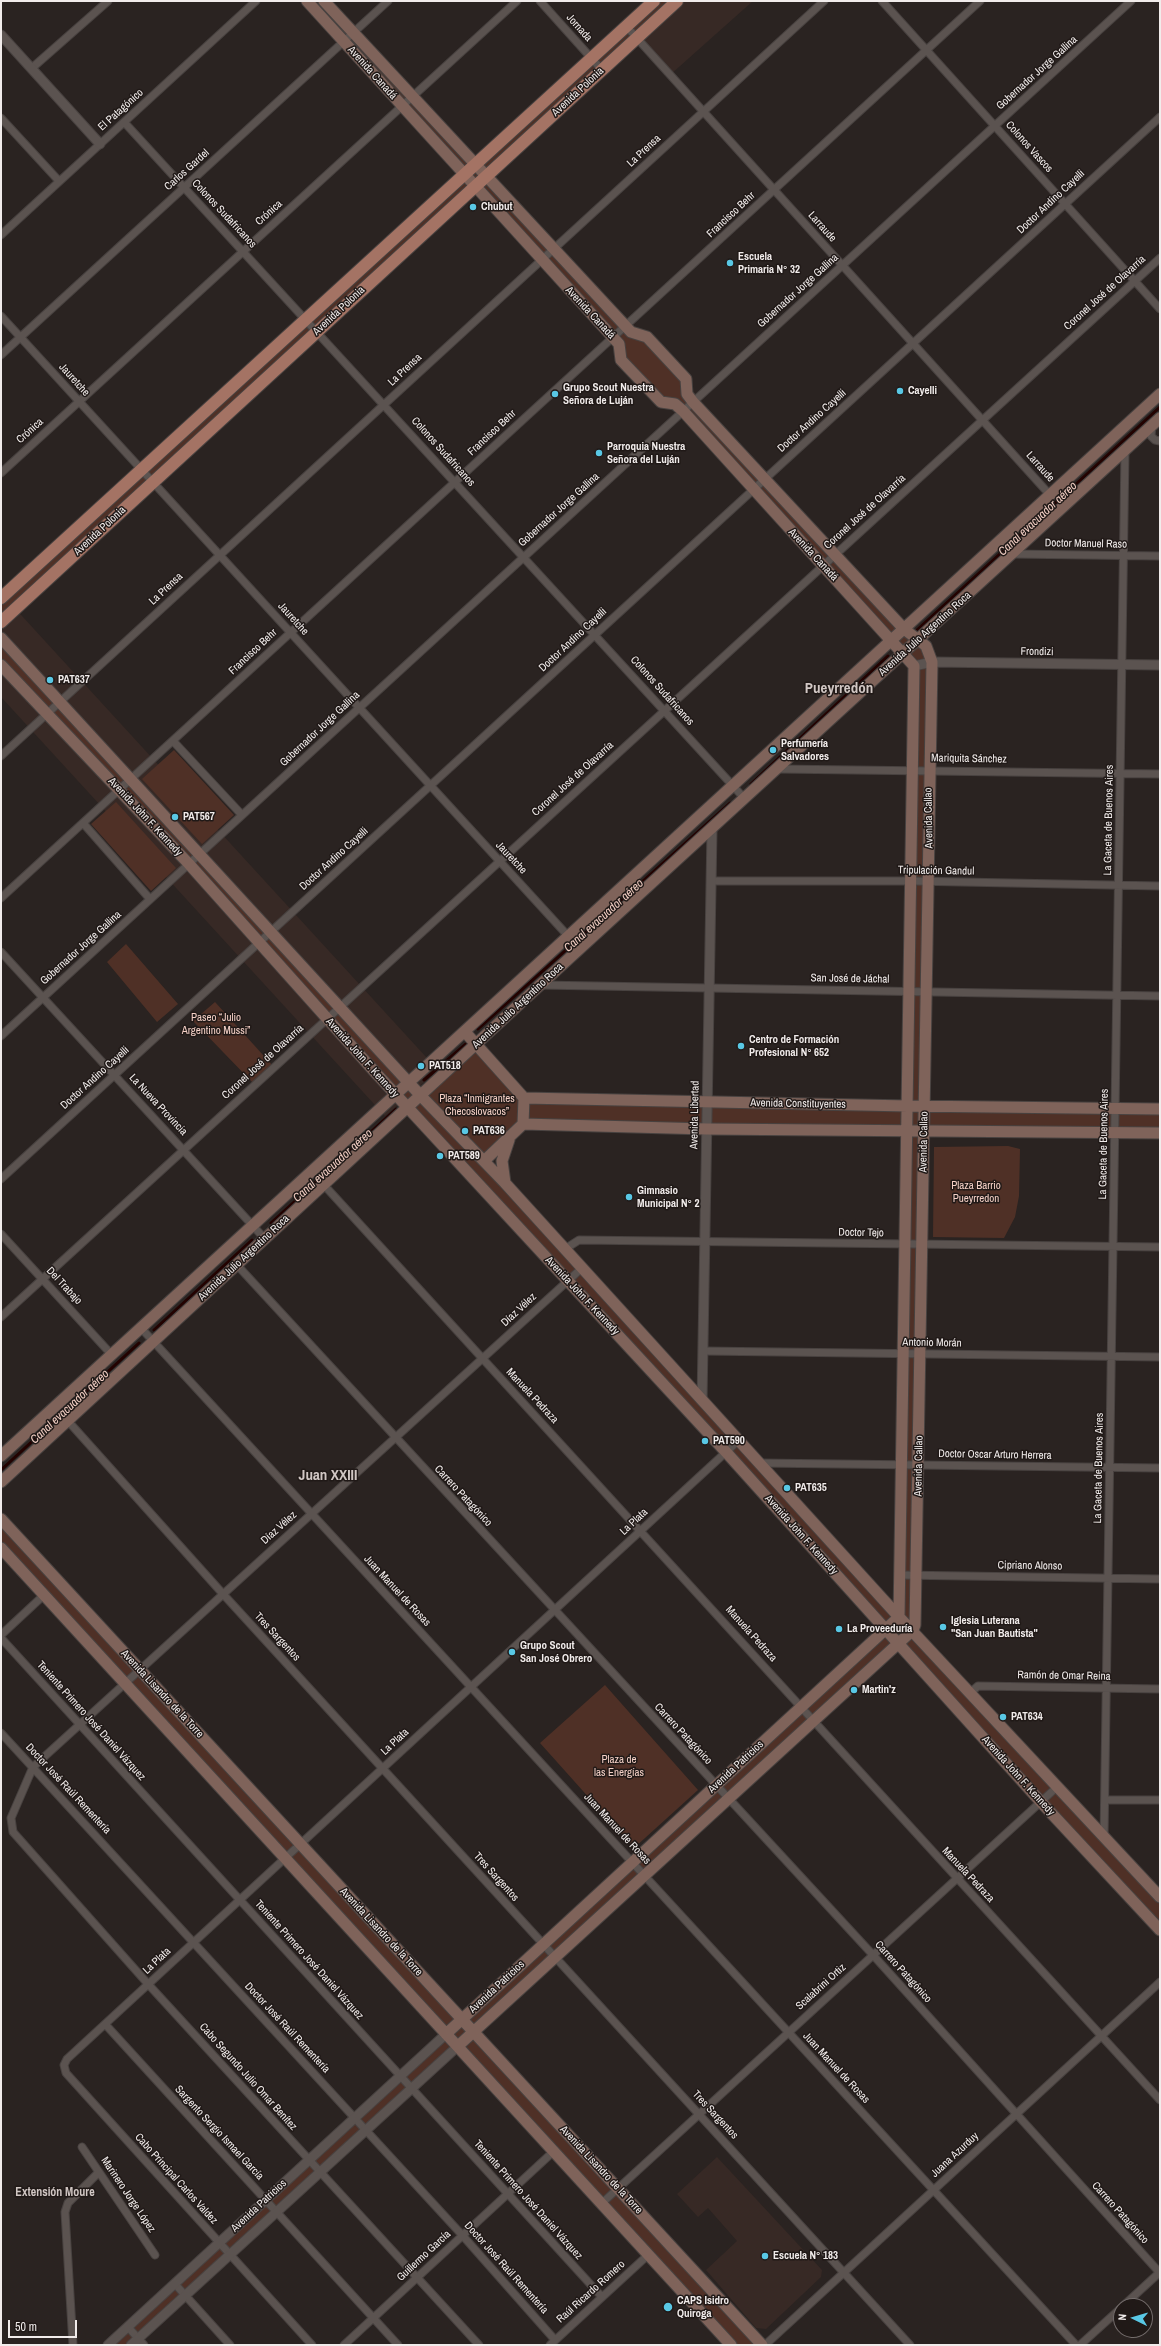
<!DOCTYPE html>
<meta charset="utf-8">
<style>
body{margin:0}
#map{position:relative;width:1161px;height:2346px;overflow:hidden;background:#2a2321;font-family:"Archivo Narrow",sans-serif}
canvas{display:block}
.frame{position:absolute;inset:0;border:2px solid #f1eceb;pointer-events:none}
.north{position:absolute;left:1113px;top:2298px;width:40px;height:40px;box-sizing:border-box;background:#201917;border:1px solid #746d6c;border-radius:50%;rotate:275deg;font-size:11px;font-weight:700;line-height:16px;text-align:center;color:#f1eceb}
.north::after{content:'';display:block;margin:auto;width:14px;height:18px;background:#59c8e5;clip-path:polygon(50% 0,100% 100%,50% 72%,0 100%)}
.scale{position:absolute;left:8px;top:2320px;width:69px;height:18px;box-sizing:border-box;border:2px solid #f1eceb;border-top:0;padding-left:5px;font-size:12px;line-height:14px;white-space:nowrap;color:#f1eceb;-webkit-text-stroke:3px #201917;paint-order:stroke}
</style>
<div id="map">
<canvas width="1161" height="2346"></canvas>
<div class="frame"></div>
<div class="north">N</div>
<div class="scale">50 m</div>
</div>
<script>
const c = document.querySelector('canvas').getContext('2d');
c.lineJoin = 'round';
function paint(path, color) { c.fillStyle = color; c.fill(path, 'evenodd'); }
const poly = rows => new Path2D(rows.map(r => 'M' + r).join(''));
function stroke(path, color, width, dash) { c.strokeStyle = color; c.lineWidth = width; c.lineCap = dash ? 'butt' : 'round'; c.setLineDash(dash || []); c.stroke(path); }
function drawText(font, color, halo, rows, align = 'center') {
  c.font = font + ' "Archivo Narrow",sans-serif'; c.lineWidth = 3; c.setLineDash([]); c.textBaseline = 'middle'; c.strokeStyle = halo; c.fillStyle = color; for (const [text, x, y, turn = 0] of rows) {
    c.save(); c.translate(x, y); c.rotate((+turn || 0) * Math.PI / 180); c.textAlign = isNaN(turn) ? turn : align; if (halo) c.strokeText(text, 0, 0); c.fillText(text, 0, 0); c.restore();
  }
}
const built = poly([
 [677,1,753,1,670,75,637,38],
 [1,593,438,1070,385,1116,1,697],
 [717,2157,822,2270,821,2277,766,2329,756,2328,706,2270,737,2241,708,2208,698,2217,677,2194]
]);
const green = poly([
 [307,1,324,1,475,165,654,1,677,1,486,177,625,326,647,337,686,379,687,394,931,654,925,1106,1160,1109,1160,1133,925,1131,913,1630,1160,1897,1160,1930,899,1643,473,2032,762,2345,731,2345,458,2046,131,2345,108,2345,446,2034,1,1548,1,1519,462,2019,886,1628,1,665,1,638,421,1096,476,1045,524,1098,908,1106,914,666,683,411,661,402,621,360,619,344,475,187,1,622,1,598,464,175],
 [523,1124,907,1131,899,1616,485,1161],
 [174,750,234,815,202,844,142,779],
 [116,802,176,868,151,891,91,824],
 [126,944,178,1004,157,1022,107,962],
 [215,1002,273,1066,253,1083,193,1021],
 [1008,1146,1020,1149,1019,1196,1015,1217,1004,1238,933,1237,934,1147],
 [605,1685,698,1790,634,1848,540,1743]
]);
const stream = poly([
 [917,630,1160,407],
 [751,784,888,656],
 [478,1029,730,803],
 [424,1080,466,1044],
 [271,1223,396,1109],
 [154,1330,252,1240],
 [1,1470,139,1343]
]);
const minor = poly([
 [540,1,602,70],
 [882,1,1160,309],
 [626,26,1050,495],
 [32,68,108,1],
 [1,118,59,181],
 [124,122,745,799],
 [1,235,256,1],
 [1,316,569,937],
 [1,355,388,1],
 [1152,425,1151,436,1155,440,1160,441],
 [1,473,517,1],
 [1012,554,1160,556],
 [173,741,242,815],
 [1,756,824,1],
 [778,769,1160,774],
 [83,823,150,899],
 [711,881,912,881,1160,886],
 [1,898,980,1],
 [1,952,265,1239],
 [540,985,1160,996],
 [1,1036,1131,1],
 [1,1179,1160,117],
 [324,1185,1160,2100],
 [1,1234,111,1354],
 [565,1249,579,1240,1160,1247],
 [237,1265,873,1955,1160,2273],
 [1,1317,1160,258],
 [141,1328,1076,2345],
 [703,1351,1160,1357],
 [68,1421,223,1594,910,2345],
 [759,1463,1160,1468],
 [899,1575,1160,1579],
 [1,1635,44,1595],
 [1,1638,602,2297],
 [970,1693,978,1686,1160,1689],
 [1,1733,463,2236,555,2340],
 [1105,1800,1160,1800],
 [1104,1837,1125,451],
 [105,2024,398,2345],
 [82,2147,155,2255],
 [601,2204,1057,1787],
 [175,2284,230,2345],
 [1123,2306,1160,2272],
 [128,2327,144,2345],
 [73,2345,65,2212,68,2203,99,2172],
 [312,2345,66,2073,64,2065,67,2059,738,1441],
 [344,2345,554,2151],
 [479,2345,148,1984,13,1832,11,1818,33,1767,582,1268],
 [550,2345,648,2255],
 [765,2345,1160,1982],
 [1080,2345,1121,2308]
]);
const tertiary = poly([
 [1,35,100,144],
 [914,666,932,662,1160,665],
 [702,1401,712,829],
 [108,2345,446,2034],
 [131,2345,458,2046]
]);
const secondary = poly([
 [307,1,619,344,621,360,661,402,675,404,683,411,914,666,899,1617,446,2034],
 [324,1,631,332,647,337,686,379,687,394,693,402,904,629,926,646,932,662,915,1625,913,1630,458,2046],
 [1,638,421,1096,505,1183,899,1617,1160,1897],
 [1,665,189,864,374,1071,726,1452,1040,1801,1160,1930],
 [465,1032,524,1098,908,1106,1160,1109],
 [523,1124,524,1098],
 [484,1161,523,1124,707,1129,1160,1133],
 [505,1183,502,1161,509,1140],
 [1,1456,1160,394],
 [1,1482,540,985,1160,418],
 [1,1519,762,2345],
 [1,1548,731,2345]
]);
const primary = poly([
 [1,598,654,1],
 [1,622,677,1]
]);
const markers = [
 [473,207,4,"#59c8e5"],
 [730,263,4,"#59c8e5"],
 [900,391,4,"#59c8e5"],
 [555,394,4,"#59c8e5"],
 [599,453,4,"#59c8e5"],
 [50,680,4,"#59c8e5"],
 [773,750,4,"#59c8e5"],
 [175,817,4,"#59c8e5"],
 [741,1046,4,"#59c8e5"],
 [421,1066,4,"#59c8e5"],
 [465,1131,4,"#59c8e5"],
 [440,1156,4,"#59c8e5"],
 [629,1197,4,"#59c8e5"],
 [705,1441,4,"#59c8e5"],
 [787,1488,4,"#59c8e5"],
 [943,1627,4,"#59c8e5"],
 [839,1629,4,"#59c8e5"],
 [512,1652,4,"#59c8e5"],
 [854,1690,4,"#59c8e5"],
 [1003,1717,4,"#59c8e5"],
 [765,2256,4,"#59c8e5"],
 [668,2307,5,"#59c8e5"]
];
const streetNames = [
 ["Jornada",579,28,48],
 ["Avenida Canadá",372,73,48],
 ["Gobernador Jorge Gallina",1037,73,-42],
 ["Avenida Polonia",578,92,-43],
 ["El Patagónico",121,110,-42],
 ["Colonos Vascos",1029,147,48],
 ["La Prensa",644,151,-43],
 ["Carlos Gardel",187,170,-42],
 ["Doctor Andino Cayelli",1051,202,-43],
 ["Crónica",269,213,-42],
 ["Colonos Sudafricanos",224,214,47],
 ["Francisco Behr",731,215,-43],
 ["Larraude",822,227,48],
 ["Gobernador Jorge Gallina",798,291,-42],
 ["Coronel José de Olavarría",1105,293,-42],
 ["Avenida Polonia",339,311,-43],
 ["Avenida Canadá",590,313,47],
 ["La Prensa",405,370,-43],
 ["Jauretche",74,380,48],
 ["Doctor Andino Cayelli",812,421,-42],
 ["Crónica",30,431,-42],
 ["Francisco Behr",492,433,-43],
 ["Colonos Sudafricanos",443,452,48],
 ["Larraude",1040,467,48],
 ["Gobernador Jorge Gallina",559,510,-42],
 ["Coronel José de Olavarría",865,512,-42],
 ["Avenida Polonia",100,531,-43],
 ["Doctor Manuel Raso",1086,544,1],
 ["Avenida Canadá",813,555,47],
 ["La Prensa",166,589,-43],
 ["Jauretche",293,619,48],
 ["Avenida Julio Argentino Roca",925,634,-42],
 ["Doctor Andino Cayelli",573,640,-43],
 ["Francisco Behr",253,652,-43],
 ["Frondizi",1037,652,1],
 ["Colonos Sudafricanos",662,691,48],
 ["Gobernador Jorge Gallina",320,729,-43],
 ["Mariquita Sánchez",969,759,1],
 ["Coronel José de Olavarría",573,779,-42],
 ["Avenida John F. Kennedy",145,817,47],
 ["Avenida Callao",929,818,-91],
 ["La Gaceta de Buenos Aires",1109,820,-89],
 ["Jauretche",511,858,47],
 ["Doctor Andino Cayelli",334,859,-42],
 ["Tripulación Gandul",936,871,1],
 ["Gobernador Jorge Gallina",81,948,-42],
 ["San José de Jáchal",850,979,1],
 ["Avenida Julio Argentino Roca",518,1006,-43],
 ["Avenida John F. Kennedy",362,1058,48],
 ["Coronel José de Olavarría",263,1062,-42],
 ["Doctor Andino Cayelli",95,1078,-42],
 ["Avenida Constituyentes",798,1104,1],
 ["La Nueva Provincia",158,1105,47],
 ["Avenida Libertad",695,1115,-89],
 ["Avenida Callao",924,1142,-89],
 ["La Gaceta de Buenos Aires",1104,1144,-89],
 ["Doctor Tejo",861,1233,1],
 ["Avenida Julio Argentino Roca",244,1258,-43],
 ["Del Trabajo",64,1286,47],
 ["Avenida John F. Kennedy",582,1296,47],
 ["Díaz Vélez",519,1310,-43],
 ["Antonio Morán",932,1343,1],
 ["Manuela Pedraza",532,1396,47],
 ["Doctor Oscar Arturo Herrera",995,1455,1],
 ["Avenida Callao",919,1466,-89],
 ["La Gaceta de Buenos Aires",1099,1468,-89],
 ["Carrero Patagónico",463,1496,47],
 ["La Plata",634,1522,-43],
 ["Díaz Vélez",279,1528,-42],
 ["Avenida John F. Kennedy",801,1535,48],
 ["Cipriano Alonso",1030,1566,1],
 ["Juan Manuel de Rosas",397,1591,47],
 ["Manuela Pedraza",751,1634,48],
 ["Tres Sargentos",277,1637,47],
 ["Ramón de Omar Reina",1064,1676,1],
 ["Avenida Lisandro de la Torre",162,1694,47],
 ["Teniente Primero José Daniel Vázquez",91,1721,48],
 ["Carrero Patagónico",683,1734,47],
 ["La Plata",395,1742,-43],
 ["Avenida Patricios",736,1767,-43],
 ["Avenida John F. Kennedy",1018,1776,48],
 ["Doctor José Raúl Rementería",68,1789,47],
 ["Juan Manuel de Rosas",617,1829,47],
 ["Manuela Pedraza",968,1875,47],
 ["Tres Sargentos",496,1877,48],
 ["Avenida Lisandro de la Torre",381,1932,47],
 ["Teniente Primero José Daniel Vázquez",309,1960,48],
 ["La Plata",157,1961,-43],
 ["Carrero Patagónico",903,1972,48],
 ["Avenida Patricios",497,1987,-43],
 ["Scalabrini Ortiz",821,1987,-42],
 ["Doctor José Raúl Rementería",287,2028,47],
 ["Juan Manuel de Rosas",836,2068,47],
 ["Cabo Segundo Julio Omar Benítez",248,2077,48],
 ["Tres Sargentos",715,2115,47],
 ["Sargento Sergio Ismael García",219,2133,47],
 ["Juana Azurduy",955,2155,-43],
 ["Avenida Lisandro de la Torre",601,2170,47],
 ["Cabo Principal Carlos Valdez",176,2179,48],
 ["Marinero Jorge López",128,2195,56],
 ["Teniente Primero José Daniel Vázquez",528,2200,48],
 ["Avenida Patricios",259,2206,-43],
 ["Carrero Patagónico",1120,2213,48],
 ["Guillermo García",424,2256,-43],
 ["Doctor José Raúl Rementería",506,2268,48],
 ["Raúl Ricardo Romero",591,2292,-42]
];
const poiNames = [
 ["Chubut",481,207],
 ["Escuela",738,257],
 ["Primaria N° 32",738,270],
 ["Grupo Scout Nuestra",563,388],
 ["Señora de Luján",563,401],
 ["Cayelli",908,391],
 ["Parroquia Nuestra",607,447],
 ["Señora del Luján",607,460],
 ["PAT637",58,680],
 ["Perfumería",781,744],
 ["Salvadores",781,757],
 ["PAT567",183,817],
 ["Centro de Formación",749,1040],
 ["Profesional N° 652",749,1053],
 ["PAT518",429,1066],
 ["PAT636",473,1131],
 ["PAT589",448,1156],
 ["Gimnasio",637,1191],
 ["Municipal N° 2",637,1204],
 ["PAT590",713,1441],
 ["PAT635",795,1488],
 ["Iglesia Luterana",951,1621],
 ["\"San Juan Bautista\"",951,1634],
 ["La Proveeduría",847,1629],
 ["Grupo Scout",520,1646],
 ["San José Obrero",520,1659],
 ["Martin'z",862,1690],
 ["PAT634",1011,1717],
 ["Escuela N° 183",773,2256],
 ["CAPS Isidro",677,2301],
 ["Quiroga",677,2314]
];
const parkNames = [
 ["Paseo “Julio",216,1018],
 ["Argentino Mussi”",216,1031],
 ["Plaza “Inmigrantes",477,1099],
 ["Checoslovacos”",477,1112],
 ["Plaza Barrio",976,1186],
 ["Pueyrredon",976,1199],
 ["Plaza de",619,1760],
 ["las Energías",619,1773]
];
const waterNames = [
 ["Canal evacuador aéreo",1038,519,-43],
 ["Canal evacuador aéreo",604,916,-42],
 ["Canal evacuador aéreo",333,1166,-42],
 ["Canal evacuador aéreo",70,1407,-43]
];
const neighbourhoodNames = [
 ["Extensión Moure",55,2193]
];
const districtNames = [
 ["Pueyrredón",839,689],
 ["Juan XXIII",328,1476]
];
paint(built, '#372925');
paint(green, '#4f3026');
stroke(stream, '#230200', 3);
stroke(minor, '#484240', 9);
stroke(tertiary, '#484240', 11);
stroke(secondary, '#484240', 13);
stroke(primary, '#484240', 14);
stroke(minor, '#5b5350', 7);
stroke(tertiary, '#5b5350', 9);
stroke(secondary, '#7f635a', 11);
stroke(primary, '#a47364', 12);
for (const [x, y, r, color] of markers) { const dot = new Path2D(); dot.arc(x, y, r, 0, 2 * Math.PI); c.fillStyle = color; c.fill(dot); stroke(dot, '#201917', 1.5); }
drawText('11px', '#f1eceb', '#201917', streetNames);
drawText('bold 11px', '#f1eceb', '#201917', poiNames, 'left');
drawText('11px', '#f4d0c6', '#201917', parkNames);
drawText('italic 12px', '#f3cfc4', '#201917', waterNames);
drawText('bold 12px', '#d1c7c4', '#201917', neighbourhoodNames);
drawText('bold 15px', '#d1c7c4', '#201917', districtNames);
</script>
